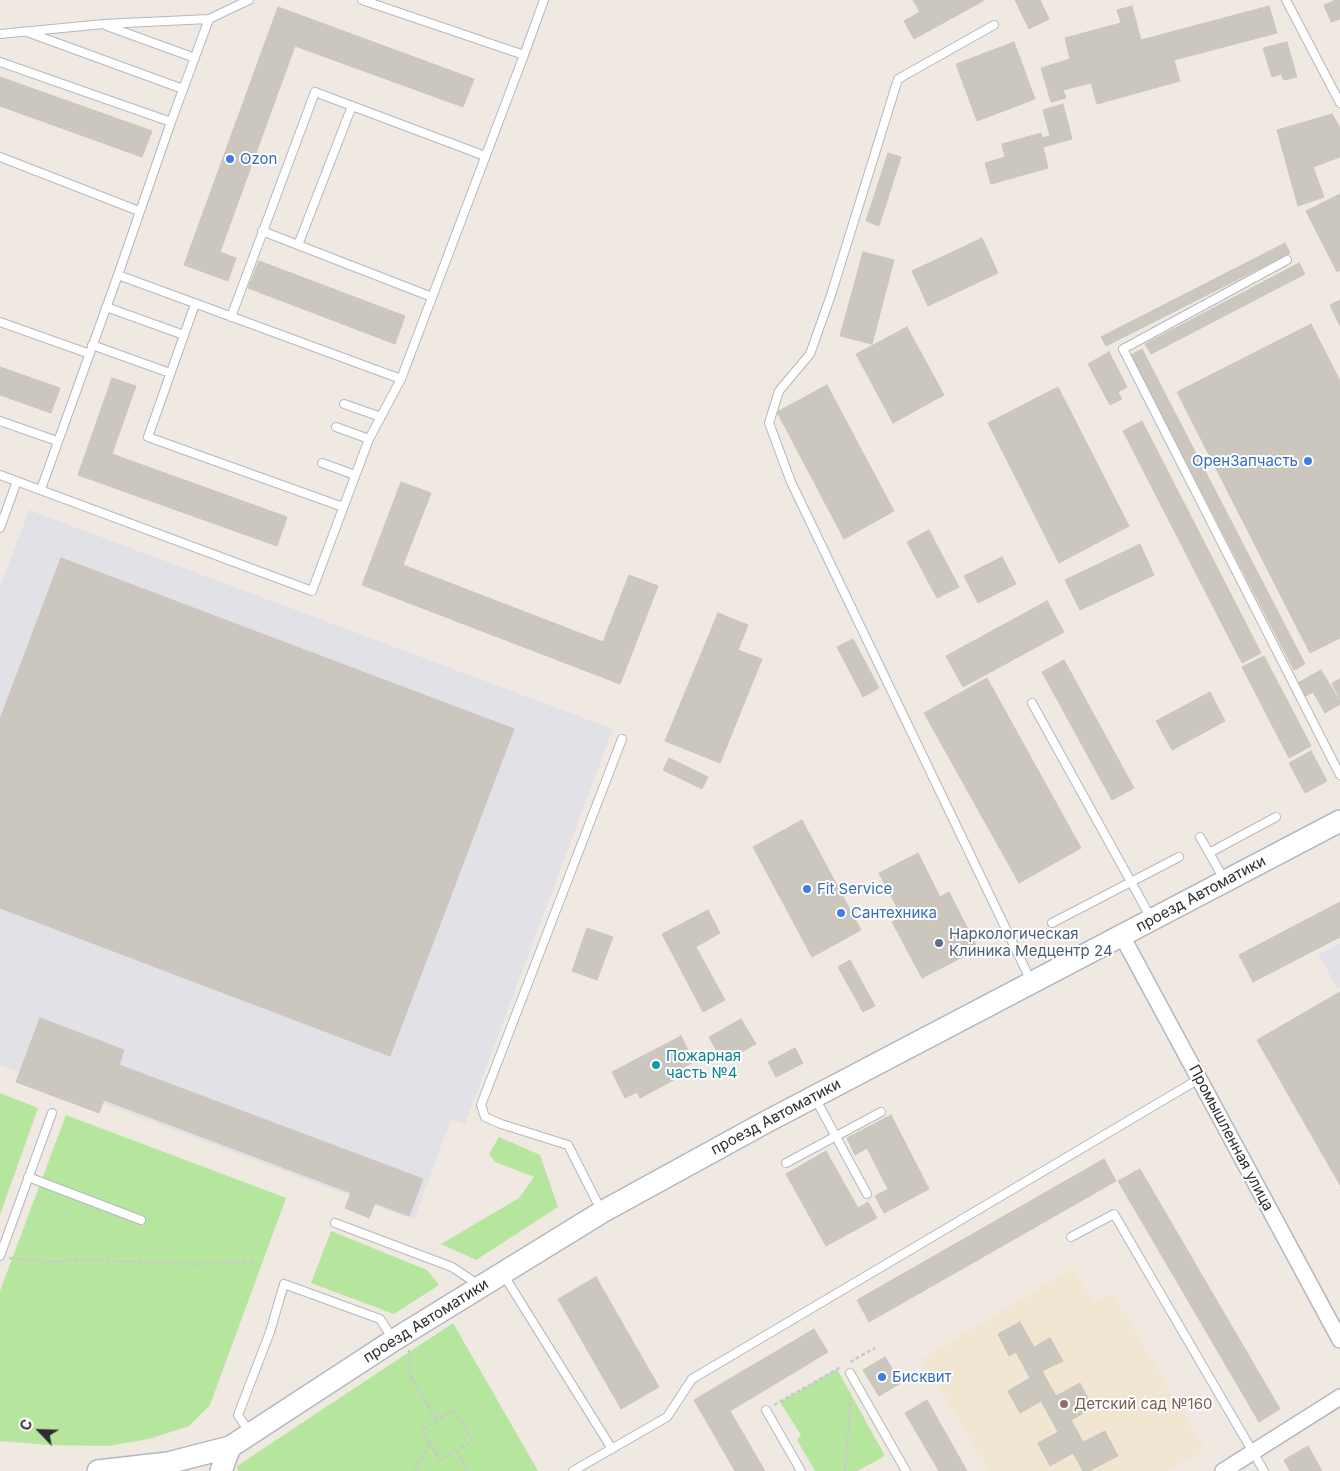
<!DOCTYPE html>
<meta charset="utf-8">
<style>
body{margin:0}
#map{position:relative;width:1340px;height:1471px;overflow:hidden;background:#efe9e1;font-family:Inter,sans-serif}
canvas{display:block}
.north{position:absolute;left:15px;top:1406px;width:50px;height:50px;-webkit-text-stroke:4px #fff;paint-order:stroke;rotate:294deg;font-size:14px;font-weight:700;line-height:20px;text-align:center;color:#2e2e2e}
.north::after{content:'';display:block;margin:auto;width:18px;height:22px;background:#2e2e2e;clip-path:polygon(50% 0,100% 100%,50% 72%,0 100%)}
</style>
<div id="map">
<canvas width="1340" height="1471"></canvas>
<div class="north">С</div>
</div>
<script>
const c = document.querySelector('canvas').getContext('2d');
c.lineJoin = 'round';
function paint(path, color) { c.fillStyle = color; c.fill(path, 'evenodd'); }
const poly = rows => new Path2D(rows.map(r => 'M' + r).join(''));
function stroke(path, color, width, dash) { c.strokeStyle = color; c.lineWidth = width; c.lineCap = dash ? 'butt' : 'round'; c.setLineDash(dash || []); c.stroke(path); }
function drawText(font, color, halo, rows, align = 'center') {
  c.font = font + ' Inter,sans-serif'; c.lineWidth = 4; c.setLineDash([]); c.textBaseline = 'middle'; c.strokeStyle = halo; c.fillStyle = color; for (const [text, x, y, turn = 0] of rows) {
    c.save(); c.translate(x, y); c.rotate((+turn || 0) * Math.PI / 180); c.textAlign = isNaN(turn) ? turn : align; if (halo) c.strokeText(text, 0, 0); c.fillText(text, 0, 0); c.restore();
  }
}
const industrial = poly([
 [29,510,613,729,465,1124,451,1119,414,1220,0,1065,0,587],
 [1340,943,1340,987,1337,988,1318,954]
]);
const education = poly([
 [1073,1268,1093,1303,1112,1292,1205,1449,1168,1471,989,1471,922,1359]
]);
const green = poly([
 [0,1093,38,1108,0,1215],
 [66,1115,286,1198,210,1405,189,1426,149,1439,108,1446,49,1445,0,1441,0,1291],
 [499,1137,540,1155,558,1207,476,1260,441,1244,519,1198,534,1177,495,1162,489,1154],
 [331,1231,427,1270,439,1285,394,1314,311,1283],
 [453,1323,538,1471,238,1471,237,1466],
 [837,1369,885,1456,857,1471,815,1471,797,1440,801,1435,780,1402]
]);
const building = poly([
 [913,0,983,0,983,1,914,39,904,21,920,12,913,0],
 [1015,0,1040,0,1049,19,1029,29,1015,0],
 [1336,0,1340,0,1340,19,1331,22,1324,5,1336,0],
 [1132,6,1141,40,1269,6,1277,33,1174,60,1180,81,1097,104,1091,83,1063,90,1066,98,1051,102,1041,68,1070,59,1065,38,1121,23,1117,10,1132,6],
 [278,7,474,79,463,107,295,46,220,252,236,258,228,281,184,265,278,7],
 [1014,42,1035,99,977,121,956,64,1014,42],
 [1287,42,1297,77,1284,80,1281,74,1272,77,1263,48,1287,42],
 [0,77,152,131,142,157,0,106,0,77],
 [1063,104,1072,139,1043,147,1048,168,991,184,985,163,1005,157,1002,144,1041,133,1042,138,1050,136,1043,110,1063,104],
 [1332,114,1340,128,1340,157,1313,167,1324,197,1298,206,1277,130,1332,114],
 [888,153,901,157,879,226,866,221,888,153],
 [1340,194,1340,270,1337,272,1306,211,1340,194],
 [982,238,998,273,928,306,912,271,982,238],
 [1285,243,1290,253,1106,346,1101,337,1285,243],
 [863,252,894,260,872,344,840,336,863,252],
 [259,261,405,316,395,344,248,288,259,261],
 [1299,263,1305,274,1151,354,1145,344,1299,263],
 [1340,300,1340,326,1330,305,1340,300],
 [1311,324,1340,381,1340,638,1310,653,1177,392,1311,324],
 [907,327,944,395,893,423,856,354,907,327],
 [1142,349,1305,664,1294,670,1131,355,1142,349],
 [1109,352,1127,387,1118,392,1122,399,1110,405,1088,364,1109,352],
 [0,367,60,388,51,413,0,395,0,367],
 [112,378,136,386,112,454,287,517,277,546,78,475,112,378],
 [827,385,894,511,844,539,777,412,827,385],
 [1058,387,1129,526,1059,563,988,423,1058,387],
 [1142,421,1261,653,1242,663,1123,431,1142,421],
 [401,482,431,493,403,565,603,642,629,575,658,586,620,684,362,585,401,482],
 [929,530,959,587,937,598,907,542,929,530],
 [1140,544,1154,575,1080,610,1065,580,1140,544],
 [1002,557,1016,584,978,603,964,576,1002,557],
 [61,558,514,729,390,1056,0,908,0,719,61,558],
 [1047,601,1064,632,963,687,946,656,1047,601],
 [718,613,748,625,738,650,762,659,720,763,665,741,718,613],
 [853,639,879,688,863,697,837,647,853,639],
 [1264,656,1311,746,1289,758,1242,667,1264,656],
 [1064,660,1134,788,1112,800,1042,672,1064,660],
 [1321,670,1340,701,1340,704,1325,713,1313,692,1304,697,1296,684,1321,670],
 [987,678,1081,848,1019,883,924,713,987,678],
 [1340,679,1340,699,1332,683,1340,679],
 [1210,692,1225,721,1172,750,1156,721,1210,692],
 [1311,751,1327,781,1305,793,1289,763,1311,751],
 [669,758,708,777,702,789,663,770,669,758],
 [802,820,861,930,812,957,753,847,802,820],
 [918,853,940,897,949,892,978,949,922,978,892,922,902,917,879,873,918,853],
 [1340,902,1340,937,1253,982,1239,955,1340,902],
 [708,910,720,933,696,947,725,1000,703,1012,662,934,708,910],
 [587,928,613,937,597,980,572,971,587,928],
 [850,960,875,1006,863,1012,838,967,850,960],
 [1340,992,1340,1185,1257,1040,1340,992],
 [40,1018,124,1050,119,1065,423,1179,409,1216,375,1203,369,1218,345,1208,351,1193,104,1100,99,1113,16,1082,40,1018],
 [741,1019,756,1044,723,1062,709,1037,741,1019],
 [681,1036,694,1062,680,1069,683,1075,640,1098,637,1092,625,1098,612,1072,681,1036],
 [795,1048,803,1063,776,1077,768,1062,795,1048],
 [891,1115,929,1189,884,1213,875,1196,888,1189,867,1148,855,1155,847,1138,891,1115],
 [826,1151,858,1208,868,1202,877,1218,826,1246,786,1174,826,1151],
 [1104,1159,1116,1181,869,1322,857,1300,1104,1159],
 [1140,1169,1280,1409,1259,1422,1118,1181,1140,1169],
 [596,1277,659,1387,621,1409,558,1299,596,1277],
 [1020,1322,1034,1347,1050,1338,1063,1361,1042,1371,1056,1396,1080,1383,1093,1408,1071,1420,1083,1442,1105,1431,1118,1456,1089,1471,1083,1471,1073,1453,1050,1466,1038,1443,1058,1432,1041,1401,1020,1413,1008,1391,1030,1378,1016,1352,1009,1356,998,1334,1020,1322],
 [814,1329,828,1352,730,1411,765,1471,735,1471,694,1400,814,1329],
 [885,1357,901,1383,879,1396,863,1370,885,1357],
 [927,1400,967,1471,939,1471,905,1413,927,1400],
 [1308,1446,1322,1471,1290,1471,1284,1460,1308,1446]
]);
const path = poly([
 [9,1258,48,1262,83,1260,195,1264,255,1262],
 [409,1350,411,1377,437,1420],
 [850,1362,875,1348],
 [774,1405,841,1367],
 [454,1410,472,1441,440,1460,422,1429,454,1410],
 [456,1450,468,1471],
 [415,1471,430,1443],
 [845,1471,851,1398]
]);
const lane = poly([
 [1286,0,1340,103],
 [209,19,249,0],
 [994,25,898,79,831,295,810,354,779,391,769,423,791,482,1031,981],
 [107,26,195,58],
 [27,32,183,89],
 [0,34,104,24,209,19,171,122],
 [524,55,544,0],
 [0,62,171,122,118,275,41,489],
 [0,157,139,211],
 [262,231,432,297],
 [298,245,352,106],
 [1287,260,1123,349,1340,775],
 [118,275,401,379],
 [195,304,148,437,343,507],
 [106,307,184,335],
 [231,317,315,92,485,156],
 [0,322,90,354],
 [92,345,170,373],
 [344,404,381,417],
 [0,421,57,441],
 [336,427,369,439],
 [322,463,355,475],
 [0,475,312,591,369,439,401,379,524,55,362,0],
 [0,528,17,481],
 [1032,703,1151,918],
 [1200,837,1224,879],
 [1209,853,1276,817],
 [1052,923,1179,857],
 [815,1098,867,1194],
 [786,1163,881,1112],
 [28,1177,141,1220],
 [601,1210,568,1145,501,1124,485,1117,481,1105,622,739],
 [335,1223,452,1267,479,1285],
 [1071,1237,1114,1214,1264,1471],
 [0,1256,52,1113],
 [503,1274,612,1449],
 [850,1373,906,1471],
 [766,1410,801,1471],
 [250,1433,238,1415,270,1332,284,1284,380,1319,393,1339],
 [573,1471,667,1417,692,1379,1199,1079]
]);
const street = poly([
 [1122,936,1340,1340],
 [1223,1471,1340,1397]
]);
const secondary = poly([
 [98,1471,168,1463,230,1447,394,1340,602,1212,766,1122,1340,821],
 [221,1471,230,1447]
]);
const markers = [
 [230,159,5,"#3f7fe0"],
 [1308,461,5,"#3f7fe0"],
 [807,889,5,"#3f7fe0"],
 [841,913,5,"#3f7fe0"],
 [939,943,5,"#5c6f8a"],
 [656,1065,5,"#0f9aa8"],
 [882,1377,5,"#3f7fe0"],
 [1064,1404,5,"#8d6e63"]
];
const shopNames = [
 ["Ozon",240,159],
 ["ОренЗапчасть",1298,461,"right"],
 ["Fit Service",817,889],
 ["Сантехника",851,913],
 ["Бисквит",892,1377]
];
const streetNames = [
 ["проезд Автоматики",1201,894,-28],
 ["проезд Автоматики",776,1117,-28],
 ["Промышленная улица",1231,1138,62],
 ["проезд Автоматики",426,1321,-32]
];
const serviceNames = [
 ["Наркологическая",949,934],
 ["Клиника Медцентр 24",949,951]
];
const cultureNames = [
 ["Пожарная",666,1056],
 ["часть №4",666,1073]
];
const educationNames = [
 ["Детский сад №160",1074,1404]
];
paint(industrial, '#e3e1e8');
paint(education, '#f0e6d1');
paint(green, '#b6e59e');
paint(building, '#cbc7bf');
stroke(building, '#cbc5ba', 1);
stroke(lane, '#b4b7c1', 10);
stroke(street, '#b4b7c1', 18);
stroke(secondary, '#b4b7c1', 24);
stroke(path, '#c9c9c9', 2.5, [4, 2.5]);
stroke(lane, '#fff', 8);
stroke(street, '#fff', 15);
stroke(secondary, '#fff', 21);
for (const [x, y, r, color] of markers) { const dot = new Path2D(); dot.arc(x, y, r, 0, 2 * Math.PI); c.fillStyle = color; c.fill(dot); stroke(dot, '#fff', 2); }
drawText('15px', '#366cbe', '#fff', shopNames, 'left');
drawText('15px', '#2e2e2e', '#fff', streetNames);
drawText('15px', '#4e5e75', '#fff', serviceNames, 'left');
drawText('15px', '#0d838f', '#fff', cultureNames, 'left');
drawText('15px', '#785e54', '#fff', educationNames, 'left');
</script>
